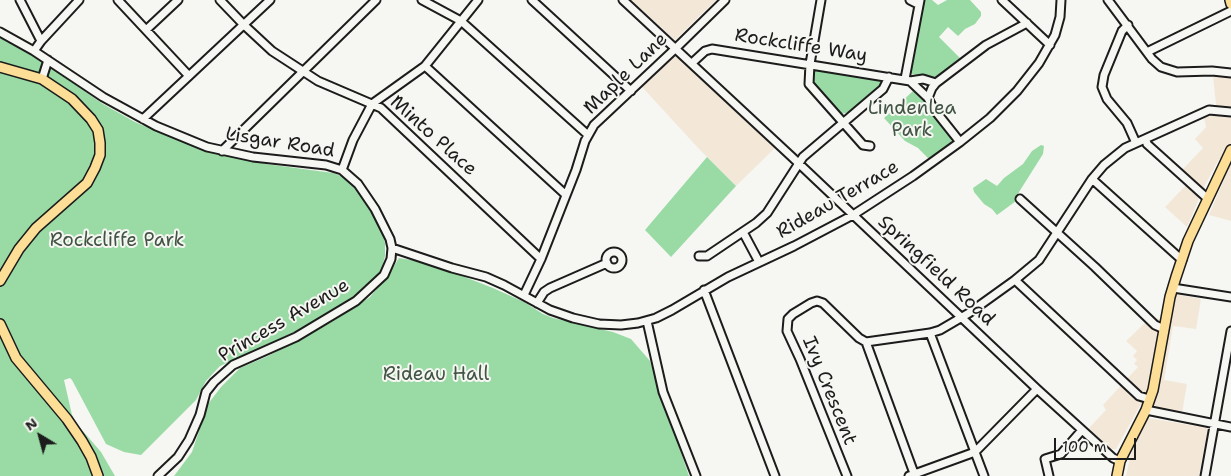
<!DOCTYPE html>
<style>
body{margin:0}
#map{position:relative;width:1231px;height:476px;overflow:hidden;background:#f6f6f2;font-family:"Shantell Sans",sans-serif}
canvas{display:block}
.north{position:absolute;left:15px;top:411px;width:50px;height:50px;-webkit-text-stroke:4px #f6f6f2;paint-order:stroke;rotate:323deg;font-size:14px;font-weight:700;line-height:20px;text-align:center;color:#1c1c1c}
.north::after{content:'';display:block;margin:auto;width:18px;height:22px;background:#1c1c1c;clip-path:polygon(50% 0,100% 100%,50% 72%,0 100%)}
.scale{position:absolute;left:1054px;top:438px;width:82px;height:22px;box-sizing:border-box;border:2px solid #1c1c1c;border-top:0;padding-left:6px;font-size:15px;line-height:18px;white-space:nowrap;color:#1c1c1c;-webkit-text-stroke:4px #f6f6f2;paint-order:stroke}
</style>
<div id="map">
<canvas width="1231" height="476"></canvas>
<div class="north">N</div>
<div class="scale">100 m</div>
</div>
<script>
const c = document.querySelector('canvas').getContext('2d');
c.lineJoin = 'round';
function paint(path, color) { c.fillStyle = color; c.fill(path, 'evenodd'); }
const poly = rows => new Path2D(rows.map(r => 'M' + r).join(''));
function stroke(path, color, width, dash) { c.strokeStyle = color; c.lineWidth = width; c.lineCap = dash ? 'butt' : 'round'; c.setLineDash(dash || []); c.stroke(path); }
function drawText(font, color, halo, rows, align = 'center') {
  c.font = font + ' "Shantell Sans",sans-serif'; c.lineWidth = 4; c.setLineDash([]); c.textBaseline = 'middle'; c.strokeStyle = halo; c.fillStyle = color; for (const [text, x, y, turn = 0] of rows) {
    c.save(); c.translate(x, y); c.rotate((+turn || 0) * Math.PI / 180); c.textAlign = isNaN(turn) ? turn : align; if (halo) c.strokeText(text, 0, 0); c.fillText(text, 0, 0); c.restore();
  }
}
const built = poly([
 [631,0,716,0,675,40],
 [674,57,679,58,775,148,736,186,700,150,642,87],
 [1212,67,1231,67,1231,221,1209,215,1231,163,1219,159,1204,187,1187,227,1165,207,1191,180,1181,171,1203,148,1195,139,1206,127,1204,118,1217,114],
 [1165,292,1201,299,1196,329,1173,326,1164,380,1187,384,1182,413,1141,404,1116,449,1110,449,1089,428,1106,410,1103,405,1138,367,1134,364,1137,360,1133,356,1137,351,1126,341,1146,322,1160,318],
 [1148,418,1208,428,1199,476,1126,476,1131,454]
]);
const green = poly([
 [924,0,932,0,938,5,947,0,970,0,981,12,981,16,975,24,965,29,958,36,948,27,939,37,960,58,935,78,910,74],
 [0,38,35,57,103,104,135,122,177,140,231,156,266,164,333,173,348,179,363,196,383,235,385,243,385,256,383,264,380,272,361,295,296,331,220,366,206,381,196,400,141,455,124,452,106,444,72,380,70,378,64,380,72,415,75,422,101,452,115,476,0,476],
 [819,67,879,78,882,86,850,112,841,114,812,85,811,76,814,70],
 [913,91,925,102,928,108,952,138,951,142,929,159,918,148,905,141,884,118],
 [1041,145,1044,146,1043,154,1019,192,1016,201,997,215,992,209,984,204,974,192,973,188,986,179,997,186,1004,178,1023,164,1032,151],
 [707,157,736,186,671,257,645,230],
 [399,258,429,263,493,288,524,302,543,314,553,318,613,332,631,339,650,361,689,476,174,476,192,452,208,404,221,387,240,368,268,356,330,323,370,297,386,278]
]);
const minor = poly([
 [20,0,41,41],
 [118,0,189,76],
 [220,0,244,25,272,51,318,81,381,108,541,259],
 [422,0,461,21,588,135],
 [532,0,631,91],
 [623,0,792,157,1037,389,1113,458,1120,461],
 [821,0,810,64,809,84,863,145,870,146],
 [910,0,918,4],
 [1002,0,1050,45],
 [1108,0,1152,59,1161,67,1177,72,1212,71,1231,73],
 [1128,25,1122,31,1104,75,1102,87,1107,99,1127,123,1136,143],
 [146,30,178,0],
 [0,32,34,51,103,97,156,126,207,147,253,157,326,165,342,170,358,184,375,209,390,239,392,248,391,259,384,275,356,301,296,337,233,365,214,382,206,392,200,415,189,440,178,457,158,476],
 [34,51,41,41,79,0],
 [1147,52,1231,11],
 [692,63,705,51,712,49,910,81,923,79,936,83],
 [425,66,566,195],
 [42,79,48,60],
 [905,79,920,0],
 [910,81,928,98,933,108,960,142],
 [928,98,932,88,936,83,986,45,1027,23],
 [143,119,270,0],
 [1146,139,1147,144,1208,199],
 [222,151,376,0],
 [342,170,353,140,372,104,425,66,478,0],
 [1092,179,1182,260],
 [1020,199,1095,267,1155,325,1164,329],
 [743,232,759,262],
 [392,248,452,268,486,277,504,285,550,310,573,318,599,324,621,325,638,323,656,318,672,310,728,277,794,246,853,215,913,176,960,142,990,118,1017,91,1039,63,1055,35,1060,17,1061,0],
 '606 260a8 8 0 1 1 16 0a8 8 0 1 1-16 0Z',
 [699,256,707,256,756,223,767,213,803,157,883,89,889,77],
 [1015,280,1139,396,1149,399],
 [1173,288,1231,297],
 [704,290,775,476],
 [524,295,541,259,576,170,585,141,594,125,676,48,725,0],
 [537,303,544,292,550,288,607,263],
 [647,321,663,392,696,476],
 [930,333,984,476],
 [866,342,930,333,940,330,969,313,1015,280,1039,260,1092,179,1104,165,1125,148,1209,110,1231,112],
 [1146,410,1231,427],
 [847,476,800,359,787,331,788,319,793,314,811,303,817,301,823,303,859,338,866,342,915,476],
 [909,476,975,452,1037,389],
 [1049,476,1045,459,1061,454,1082,430],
 [1205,476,1231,331]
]);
const major = poly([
 [1230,0,1231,4],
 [0,67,42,79,72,99,91,119,98,130,100,143,100,155,95,168,87,183,36,228,19,249,0,281],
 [0,324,16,358,67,419,82,441,91,457,98,476],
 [1117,476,1120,461,1146,410,1153,390,1170,297,1176,277,1188,241,1231,150]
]);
const streetNames = [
 ["Rockcliffe Way",801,46,9],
 ["Maple Lane",626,74,-44],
 ["Minto Place",433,136,42],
 ["Lisgar Road",280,143,9],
 ["Rideau Terrace",838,200,-30],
 ["Springfield Road",936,271,43],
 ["Princess Avenue",284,321,-30],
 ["Ivy Crescent",829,391,68]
];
const parkNames = [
 ["Lindenlea",912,109],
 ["Park",912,131],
 ["Rockcliffe Park",117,241],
 ["Rideau Hall",436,375]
];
paint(built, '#f3e8d8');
paint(green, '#9adba5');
stroke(minor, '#1c1c1c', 11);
stroke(major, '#1c1c1c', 12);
stroke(minor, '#f6f6f2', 7);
stroke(major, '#fdde96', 9);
drawText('19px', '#1c1c1c', '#f6f6f2', streetNames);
drawText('19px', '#425545', '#f6f6f2', parkNames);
</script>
